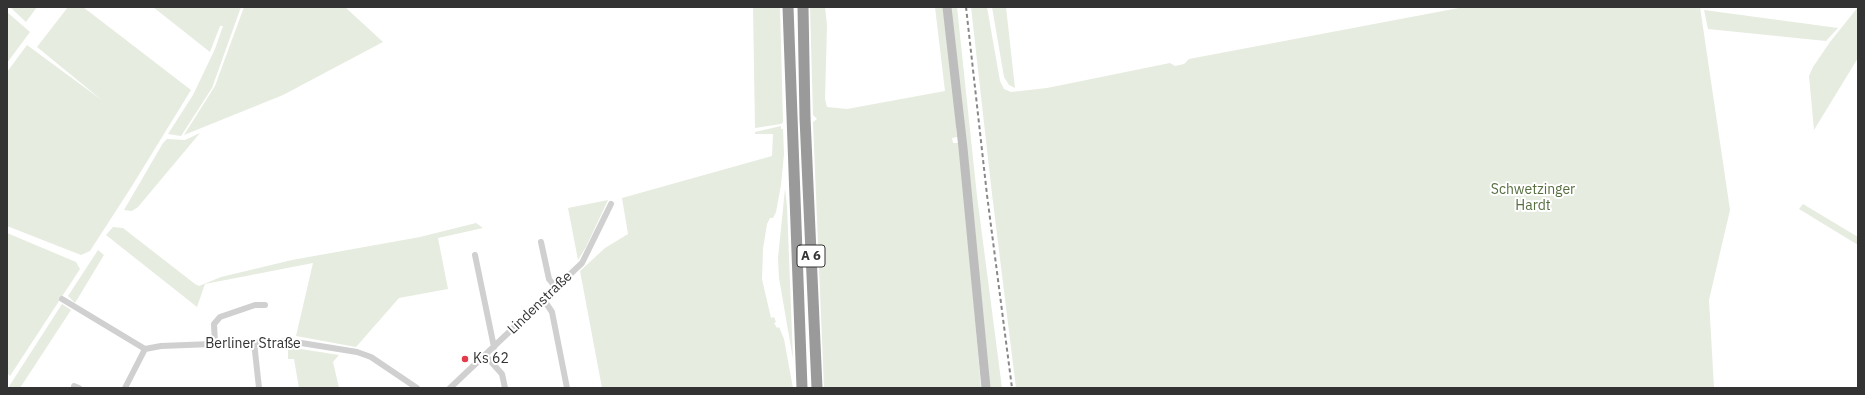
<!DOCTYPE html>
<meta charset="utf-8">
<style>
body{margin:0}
#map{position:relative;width:1865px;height:395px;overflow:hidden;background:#fff;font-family:"IBM Plex Sans",sans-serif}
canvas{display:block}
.frame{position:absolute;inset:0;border:8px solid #333;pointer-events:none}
</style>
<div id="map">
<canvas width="1865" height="395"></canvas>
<div class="frame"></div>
</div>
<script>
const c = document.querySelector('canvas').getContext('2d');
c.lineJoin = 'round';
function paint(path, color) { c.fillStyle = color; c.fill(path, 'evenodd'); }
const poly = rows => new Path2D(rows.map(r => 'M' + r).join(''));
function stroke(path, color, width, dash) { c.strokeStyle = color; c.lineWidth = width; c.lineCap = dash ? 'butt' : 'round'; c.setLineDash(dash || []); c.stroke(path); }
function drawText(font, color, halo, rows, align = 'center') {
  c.font = font + ' "IBM Plex Sans",sans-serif'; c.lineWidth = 4; c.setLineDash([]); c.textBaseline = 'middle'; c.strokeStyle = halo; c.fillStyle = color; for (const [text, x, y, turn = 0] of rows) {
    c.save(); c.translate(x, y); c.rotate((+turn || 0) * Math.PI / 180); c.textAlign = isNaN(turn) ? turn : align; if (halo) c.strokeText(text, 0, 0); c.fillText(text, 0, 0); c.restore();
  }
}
const green = poly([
 [10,7,37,7,26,22],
 [68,7,83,7,191,90,132,186,90,251,81,255,7,226,7,72,27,45,103,101,37,47],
 [153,7,241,7,212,88,181,136,168,134,193,95,215,49,223,26,220,26,210,52],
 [244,7,345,7,383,42,283,95,184,135,215,86],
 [753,7,780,7,783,122,781,124,755,128],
 [810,7,825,7,827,25,825,99,827,107,847,109,945,91,935,7,943,7,958,128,956,128,957,137,952,138,953,143,958,143,961,158,981,388,824,388,813,122,817,119,813,115],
 [950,7,957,7,977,196,1002,388,989,388],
 [971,7,987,7,1000,81,1004,89,1011,92,1047,88,1170,63,1175,66,1184,64,1189,59,1464,7,1700,7,1730,210,1709,300,1714,388,1016,388,992,194],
 [992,7,1006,7,1015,88,1009,85,1004,77],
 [1858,7,1858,58,1814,130,1809,76,1813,67,1830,42],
 [1704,10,1838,28,1826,41,1708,29],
 [7,12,30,32,7,63],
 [781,126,781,129,783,129,784,154,781,185,776,212,773,218,770,218,767,224,763,249,762,279,771,318,774,317,776,322,774,323,777,328,779,327,784,339,793,388,602,388,580,271,605,248,628,234,622,198,772,156,773,134,755,134,755,132],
 [200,133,138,207,132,211,124,210,163,143,167,139,185,140],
 [785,189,787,206,793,359,779,278,778,258],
 [608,200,586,247,578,260,568,208],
 [1803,204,1858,237,1858,245,1799,209],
 [476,223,483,228,438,238,448,289,399,298,356,347,296,336,313,263,205,284,197,307,106,235,113,227,123,228,195,284,199,286,221,277,292,260,420,237],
 [7,233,76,262,80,269,10,376,7,373],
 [98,250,104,255,75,303,68,296],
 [62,304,71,310,20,388,8,388],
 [288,347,339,355,333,362,339,388,299,388,294,359,288,359]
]);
const street = poly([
 [541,242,549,279,556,288],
 [475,255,494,347],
 [62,299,145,349],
 [544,300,552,312,567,388],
 [254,342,259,388],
 [215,343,214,324,220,317,255,305,265,305],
 [485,355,502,374,505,388],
 [74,386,79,388],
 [125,388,145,349,161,346,289,341,357,352,371,357,417,388],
 [450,388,582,263,611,204]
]);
const secondary = poly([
 [947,7,963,148,986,388]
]);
const highway = poly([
 [788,7,802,388],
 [803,7,805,118,817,388]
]);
const rail = poly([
 [966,7,987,195,1012,388]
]);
const markers = [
 [465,359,4,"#e33b4a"]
];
const shields = [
 [811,256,28]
];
const shieldNames = [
 ["A 6",811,256]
];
const parkNames = [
 ["Schwetzinger",1533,190],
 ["Hardt",1533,206]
];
const streetNames = [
 ["Lindenstraße",540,303,-44],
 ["Berliner Straße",253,344]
];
const poiNames = [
 ["Ks 62",473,359]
];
paint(green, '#e6ecdf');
stroke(street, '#d0d0d0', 6);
stroke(secondary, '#bdbdbd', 9);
stroke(highway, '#9a9a9a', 11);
stroke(rail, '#888', 2, [4, 3]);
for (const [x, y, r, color] of markers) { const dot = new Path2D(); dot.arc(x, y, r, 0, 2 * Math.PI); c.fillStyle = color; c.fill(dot); stroke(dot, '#fff', 1.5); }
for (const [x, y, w] of shields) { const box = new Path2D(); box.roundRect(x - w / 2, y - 11, w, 22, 3); c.fillStyle = '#fff'; c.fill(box); stroke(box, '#333', 1); }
drawText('bold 13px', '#333', null, shieldNames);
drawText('14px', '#576f40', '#fff', parkNames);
drawText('14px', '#333', '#fff', streetNames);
drawText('14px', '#333', '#fff', poiNames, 'left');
</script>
